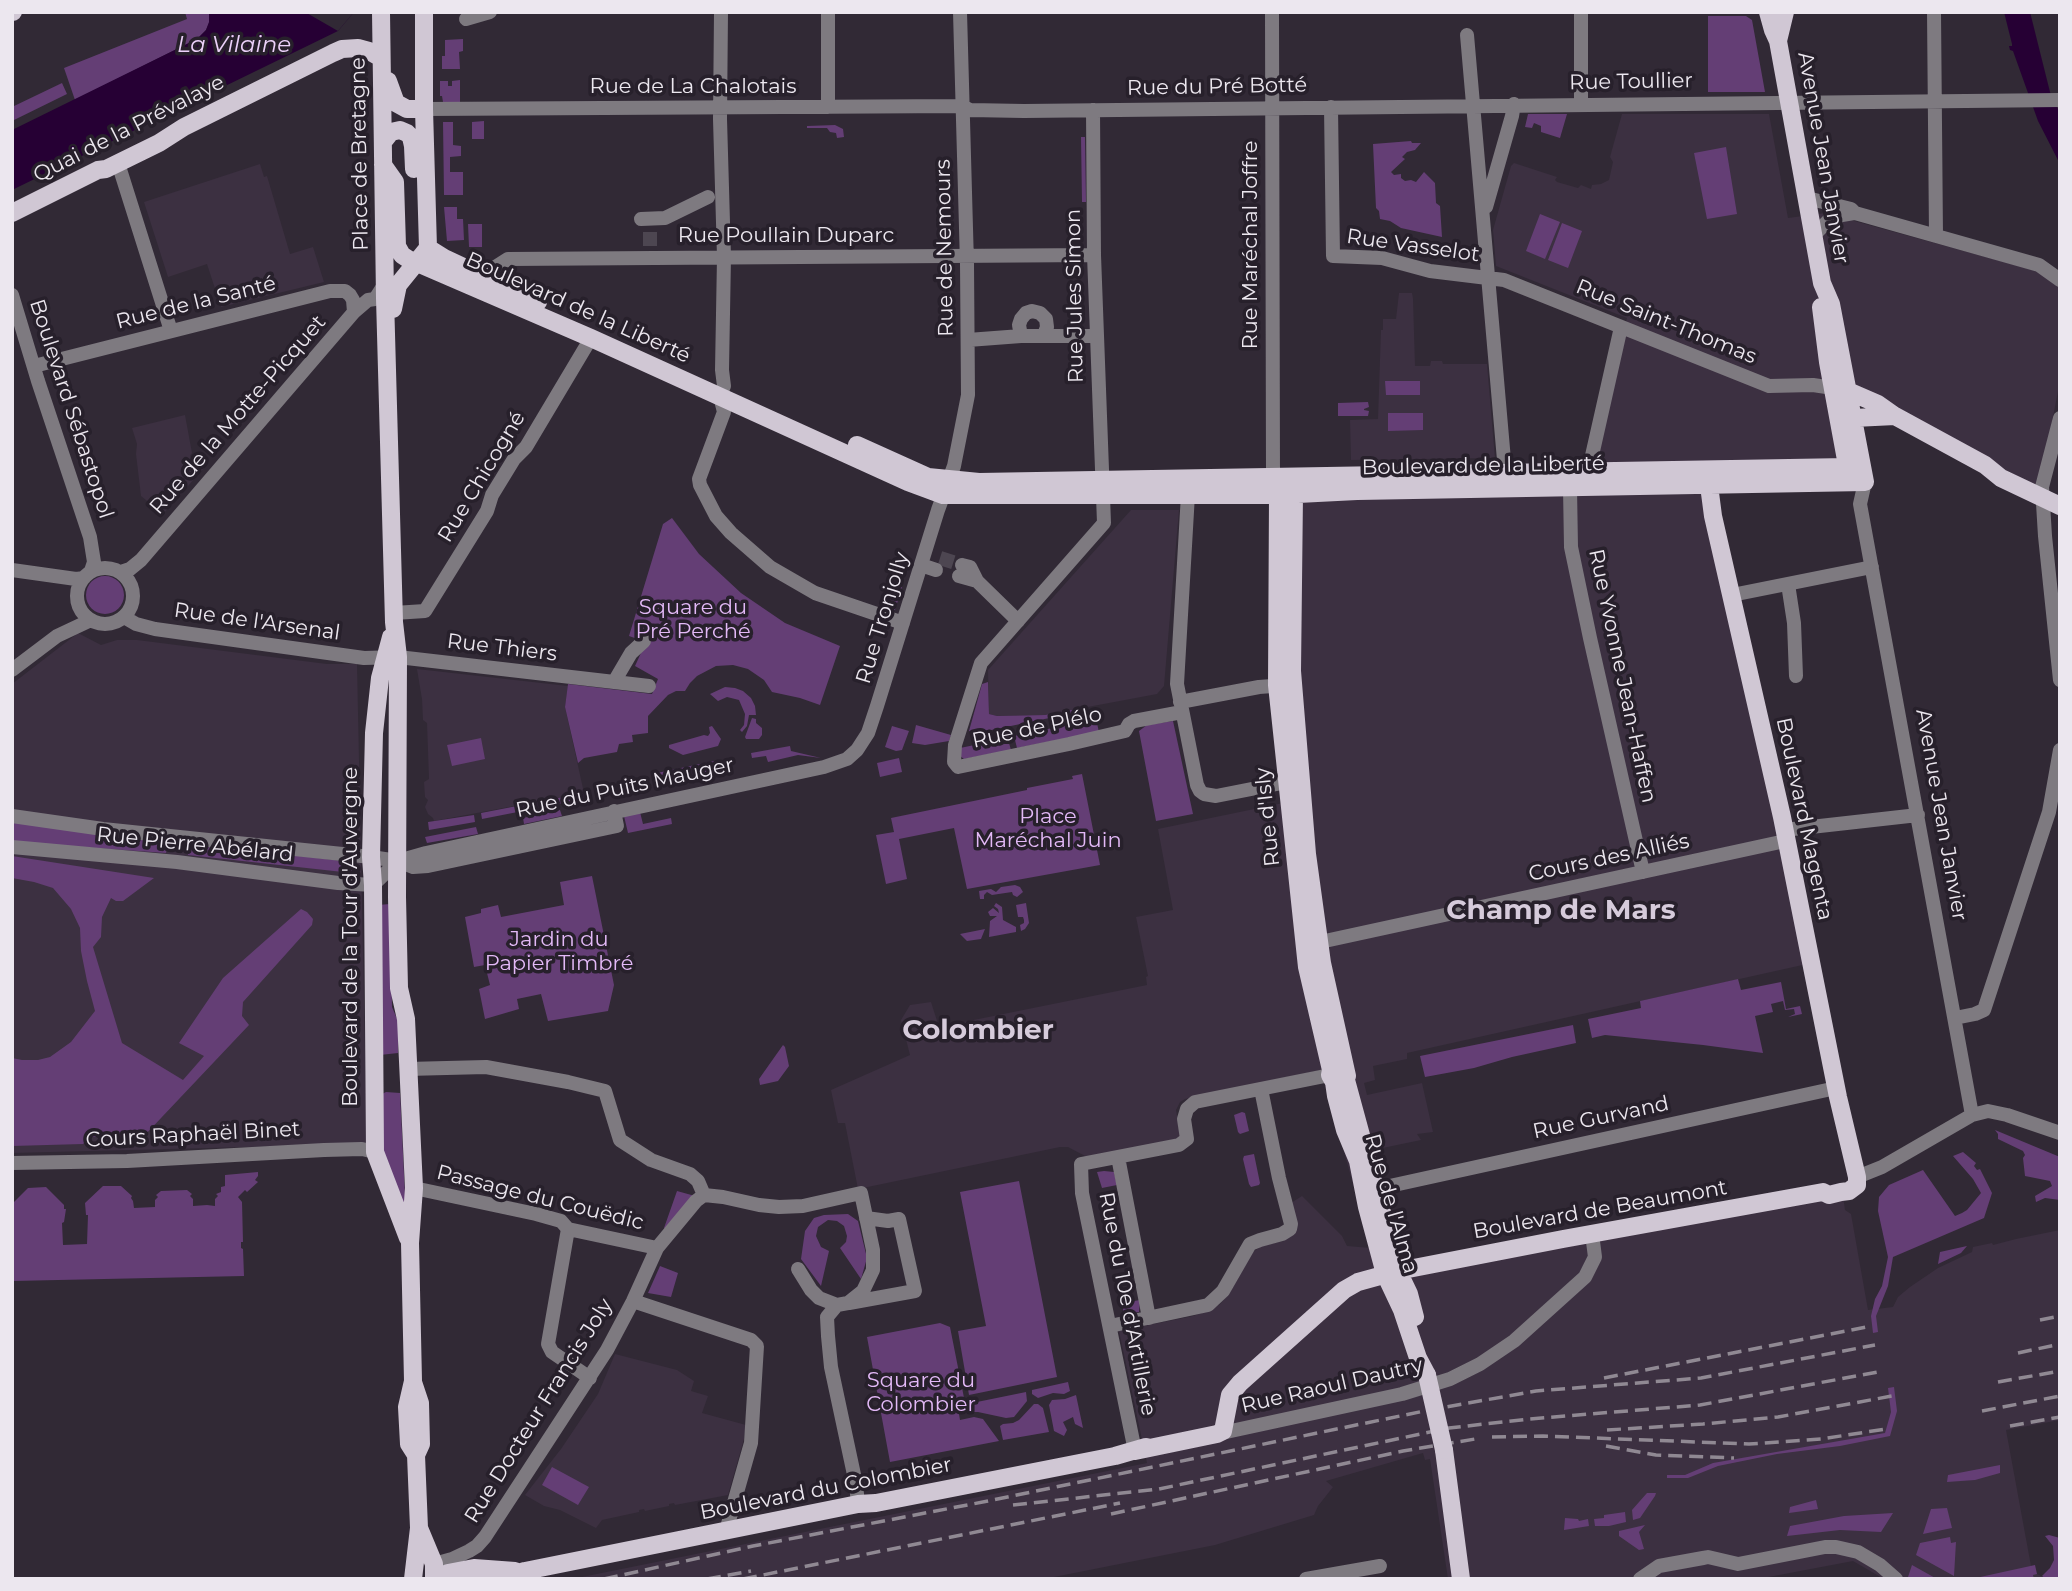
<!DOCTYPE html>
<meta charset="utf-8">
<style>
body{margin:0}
#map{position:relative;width:2072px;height:1591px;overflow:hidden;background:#312935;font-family:Montserrat,sans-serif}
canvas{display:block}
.frame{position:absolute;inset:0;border:14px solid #ece7ef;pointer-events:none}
</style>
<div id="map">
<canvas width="2072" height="1591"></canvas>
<div class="frame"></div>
</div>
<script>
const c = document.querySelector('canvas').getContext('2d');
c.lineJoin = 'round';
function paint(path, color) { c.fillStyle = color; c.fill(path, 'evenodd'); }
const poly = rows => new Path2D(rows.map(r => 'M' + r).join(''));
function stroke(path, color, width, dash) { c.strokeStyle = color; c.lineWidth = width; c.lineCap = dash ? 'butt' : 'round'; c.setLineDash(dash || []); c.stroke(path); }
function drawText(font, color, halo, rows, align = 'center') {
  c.font = font + ' Montserrat,sans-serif'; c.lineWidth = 7; c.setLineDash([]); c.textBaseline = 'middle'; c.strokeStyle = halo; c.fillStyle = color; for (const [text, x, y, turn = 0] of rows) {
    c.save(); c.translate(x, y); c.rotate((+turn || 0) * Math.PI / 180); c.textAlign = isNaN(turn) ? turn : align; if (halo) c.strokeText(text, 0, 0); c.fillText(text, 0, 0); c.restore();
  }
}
const built = poly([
 [1622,114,1769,114,1788,218,1825,213,2037,271,2060,286,2060,381,2042,473,2037,486,1912,423,1867,405,1846,407,1860,479,1702,482,1807,964,1407,1053,1407,1059,1373,1066,1375,1080,1364,1083,1367,1095,1422,1083,1433,1132,1417,1134,1421,1140,1373,1150,1404,1266,1505,1245,1841,1183,1845,1210,1851,1214,1868,1310,1893,1307,1898,1297,1910,1287,1938,1268,1972,1252,1973,1247,1992,1243,1993,1245,2016,1239,2060,1230,2060,1420,2006,1430,2031,1566,2037,1574,2047,1579,1884,1579,1853,1561,1758,1579,1448,1579,1430,1459,1425,1460,1423,1453,1326,1481,1333,1487,1318,1506,1314,1515,1215,1545,1044,1579,572,1579,1147,1463,1119,1331,1193,1316,1208,1311,1220,1304,1229,1294,1253,1252,1261,1246,1284,1241,1296,1228,1291,1203,1302,1196,1342,1236,1347,1246,1371,1248,1321,1070,1185,1099,1180,1102,1176,1110,1181,1140,1089,1158,1068,1147,1060,1147,858,1189,845,1123,838,1123,831,1090,910,1055,901,1020,910,1005,931,1002,939,1027,1147,985,1146,977,1148,976,1136,917,1173,910,1158,829,1283,803,1271,489,1594,464,1627,318,1496,266,1493,230,1511,166,1514,163,1557,177,1555,180,1557,182,1578,188,1581,185,1591,189,1592,185,1601,184,1609,180,1613,162,1610,157],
 [260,164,264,177,267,176,290,254,313,247,324,282,221,307,207,264,168,277,144,202],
 [1399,293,1412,293,1413,299,1415,366,1430,366,1431,361,1442,361,1443,364,1487,364,1495,458,1351,460,1350,420,1378,419,1381,330,1383,330,1383,319,1396,319],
 [185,415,192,453,190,456,204,468,163,514,141,496,136,454,137,444,132,428],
 [1131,510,1179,510,1164,686,1157,694,1045,715,997,716,989,714,988,670],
 [78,633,101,645,117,640,137,640,327,664,357,664,367,1144,12,1153,12,684],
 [417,669,568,686,565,707,584,793,434,821,433,818,428,814,425,807,428,800,425,797,424,782,429,779,427,723,423,720,422,699],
 [615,1354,677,1370,694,1381,691,1391,708,1396,702,1413,746,1425,744,1439,728,1495,675,1505,674,1503,669,1504,669,1506,645,1511,644,1509,639,1510,639,1512,602,1520,596,1528,560,1510,544,1506,525,1495,561,1449,598,1394]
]);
const green = poly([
 [185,12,209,12,209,23,206,30,197,39,75,100,64,68,187,19],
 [1708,16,1746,16,1752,20,1765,92,1708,92],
 [463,39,463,51,459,52,460,69,442,69,442,56,445,56,445,40],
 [460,80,460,102,443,102,442,96,440,96,440,81,448,81,448,86,452,86,452,81],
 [62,83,67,94,12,121,12,107],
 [1528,114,1567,114,1560,138,1541,132,1541,126,1534,123,1532,128,1525,127],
 [484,121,484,139,472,139,472,122],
 [443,122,453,122,453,145,461,146,461,156,450,157,450,172,463,172,463,195,444,195],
 [835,125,843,129,844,137,837,138,836,133,830,132,827,128,807,128,807,126],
 [1081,137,1085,137,1086,202,1082,202],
 [1411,141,1412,143,1421,143,1415,150,1407,152,1402,157,1405,159,1391,172,1394,175,1401,174,1401,178,1405,181,1411,180,1416,182,1424,172,1435,183,1436,203,1440,206,1442,237,1401,228,1390,221,1380,219,1379,211,1376,208,1373,144],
 [1726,147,1737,214,1707,219,1694,153],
 [444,207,457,207,457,219,463,219,464,240,447,241],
 [1540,214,1560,222,1545,259,1526,251],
 [1562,223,1582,231,1568,268,1548,260],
 [468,224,482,224,482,247,469,247],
 [1385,381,1420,381,1420,395,1386,395],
 [1368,402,1369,407,1364,409,1364,410,1369,411,1368,416,1338,416,1338,403],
 [1388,413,1423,413,1423,430,1388,431],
 [672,518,699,554,741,593,785,623,840,646,820,705,800,698,772,692,764,680,748,669,733,665,716,666,697,676,690,683,685,691,676,691,668,695,648,716,648,733,632,735,633,742,619,744,617,752,584,758,578,763,565,707,568,684,652,694,658,679,635,666,646,642,629,636,663,524],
 '86 595a19 19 0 1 1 38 0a19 19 0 1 1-38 0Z',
 [894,585,902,587,895,610,887,608],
 [988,682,989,714,997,716,1045,715,1087,707,1088,710,977,733,969,731,982,684],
 [725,687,735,688,743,691,751,698,755,706,756,715,749,715,747,726,742,732,740,730,744,725,745,714,739,700,727,697,718,701,710,694],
 [752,718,756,719,756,723,762,728,762,735,759,739,746,739,745,737],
 [1096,719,1099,732,1017,748,1014,736],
 [1173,721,1193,814,1156,821,1139,731,1147,725],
 [916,725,951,735,949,741,925,745,912,743],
 [712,726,721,739,718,746,683,755,669,748,669,745,704,735,708,736,710,733,709,727],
 [892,726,909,731,902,750,896,751,885,747],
 [481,738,485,759,452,766,447,745],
 [999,740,1000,745,1009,743,1011,750,964,759,960,756,960,748],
 [790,746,791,751,821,758,798,755,768,762,766,756,752,758,751,753],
 [899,758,902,772,880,777,877,763],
 [719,760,720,765,727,763,729,769,660,783,657,773],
 [1082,774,1100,865,967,889,954,828,899,839,907,879,886,884,876,835,894,832,891,818,1027,790,1027,788,1073,779,1072,776],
 [584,793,584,799,482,819,481,813],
 [560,810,562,816,524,824,523,818],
 [640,812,643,824,671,818,672,824,628,833,624,816],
 [474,815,475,822,429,830,428,822],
 [12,821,168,841,166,853,12,842],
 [476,827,478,834,427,843,425,837],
 [191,843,351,862,352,873,188,855,188,846],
 [12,856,154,878,123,901,116,901,111,898,102,917,101,937,93,947,122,1043,183,1080,204,1056,179,1043,223,978,301,909,307,912,313,919,312,925,243,1002,242,1016,249,1025,144,1136,90,1137,83,1144,12,1146,12,1058,22,1060,38,1060,50,1057,71,1042,95,1011,87,981,81,951,80,928,71,909,53,888,34,882,12,878],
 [592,876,614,985,608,1011,548,1021,541,994,517,999,519,1009,485,1019,479,989,490,985,485,965,474,967,465,917,481,913,481,909,498,905,501,917,564,905,560,882],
 [1015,885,1020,887,1023,892,1017,897,1013,895,1012,892,992,895,987,892,984,895,984,899,980,899,979,891,991,889,996,892,1001,887],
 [996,903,1002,907,1003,920,1016,927,1016,932,989,937,990,921,997,916,990,916,988,912,993,908,999,913,998,909,994,906],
 [1026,903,1029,923,1025,929,1021,931,1020,925,1024,923,1024,920,1023,917,1018,917,1016,905],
 [390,904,392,1007,398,1021,398,1053,380,1055,378,905],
 [985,929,981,939,967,941,960,934],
 [1738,979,1741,990,1781,982,1786,1009,1800,1006,1802,1014,1788,1017,1795,1014,1794,1009,1785,1010,1783,1001,1771,1004,1773,1012,1755,1016,1763,1053,1703,1045,1605,1035,1592,1038,1588,1019,1641,1008,1640,1001],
 [1573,1025,1576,1043,1512,1057,1474,1068,1425,1077,1420,1056],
 [783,1045,785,1047,789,1066,778,1081,760,1085,759,1079],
 [386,1092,400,1093,406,1216,383,1158,382,1094],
 [1242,1112,1245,1113,1249,1131,1240,1134,1238,1132,1234,1115],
 [1995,1130,2060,1157,2060,1200,2045,1198,2036,1202,2035,1196,2052,1186,2050,1181,2025,1176,2023,1158,2025,1155,2023,1151,1998,1139,1998,1134],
 [1963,1152,1976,1163,1974,1166,1977,1170,1980,1169,1992,1193,1984,1218,1893,1257,1888,1286,1876,1316,1878,1332,1873,1333,1871,1316,1875,1299,1882,1286,1888,1257,1878,1211,1879,1197,1889,1185,1923,1170,1955,1216,1962,1213,1967,1210,1981,1193,1973,1179,1953,1156],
 [1254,1154,1260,1183,1259,1185,1251,1187,1249,1184,1243,1159,1244,1156],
 [1104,1171,1114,1172,1117,1185,1102,1188,1097,1172],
 [258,1172,258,1176,255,1180,258,1182,247,1192,245,1190,238,1197,242,1202,243,1242,241,1242,241,1248,243,1249,244,1276,12,1281,14,1235,12,1204,28,1188,46,1187,64,1205,64,1209,66,1209,64,1222,62,1223,63,1245,87,1244,88,1215,86,1215,85,1203,103,1186,121,1186,132,1196,131,1198,133,1201,134,1208,155,1207,155,1200,158,1197,156,1195,161,1191,187,1190,192,1194,190,1196,193,1199,193,1206,207,1205,215,1206,215,1199,218,1196,216,1194,221,1192,221,1187,225,1186,225,1175],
 [1019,1181,1057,1377,969,1395,958,1331,986,1326,960,1192],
 [677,1191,695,1196,666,1230,664,1228],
 [848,1214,858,1221,867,1258,861,1279,840,1248,846,1242,847,1236,844,1226,837,1221,828,1220,818,1227,816,1236,821,1247,829,1251,821,1286,801,1259,805,1231,814,1218,824,1215],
 [1967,1246,1961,1253,1938,1264,1940,1252],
 [660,1266,678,1273,671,1297,648,1293],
 [1127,1298,1128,1302,1140,1300,1139,1312,1124,1314,1121,1299],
 [940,1323,950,1327,967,1413,959,1414,960,1420,974,1417,983,1419,999,1441,890,1462,867,1337],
 [1068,1382,1070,1391,1064,1394,1053,1393,1038,1398,1032,1394,1032,1390],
 [1894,1387,1897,1411,1890,1436,1840,1446,1777,1454,1718,1466,1688,1478,1667,1478,1667,1475,1685,1475,1713,1463,1885,1433,1891,1412,1888,1388],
 [1026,1392,1027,1401,1014,1417,1006,1418,978,1412,973,1412,972,1403],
 [1076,1395,1083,1428,1075,1424,1073,1417,1063,1422,1067,1430,1064,1436,1054,1431,1049,1405,1052,1400,1065,1399],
 [1034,1404,1038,1404,1043,1408,1049,1432,1003,1440,1000,1426,1003,1424,1013,1423,1019,1420],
 [2000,1465,2000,1473,1975,1480,1947,1482,1948,1475],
 [552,1467,589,1487,578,1505,542,1485],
 [1647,1493,1656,1493,1655,1496,1640,1518,1633,1520,1632,1510],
 [1816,1500,1818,1509,1789,1513,1790,1507],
 [1947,1508,1952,1528,1923,1534,1931,1509],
 [1625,1512,1626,1522,1609,1526,1595,1526,1594,1519,1604,1518,1604,1515],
 [1893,1513,1881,1532,1840,1530,1787,1536,1790,1526,1844,1516],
 [1565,1518,1578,1519,1579,1521,1588,1519,1589,1526,1564,1530],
 [1645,1525,1639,1532,1644,1549,1639,1550,1619,1536,1619,1531],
 [2049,1535,2060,1538,2060,1579,2046,1579,2042,1576,2050,1568,2054,1560,2053,1546,2045,1536],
 [1950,1537,1951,1543,1956,1542,1954,1576,1916,1555,1920,1543],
 [1912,1565,1937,1579,1910,1579,1908,1577],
 [2035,1565,2037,1574,2033,1575,2034,1579,1971,1579]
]);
const water = poly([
 [209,12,354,12,338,31,12,190,12,130,197,39,206,30,209,22],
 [2004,12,2030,12,2050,92,2058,109,2060,109,2060,164,2038,121,2013,51,2010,50,2009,46,2012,46,2012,44]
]);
const pier = poly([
 [305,12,354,12,338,31]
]);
const minorTunnel = poly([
 [650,246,650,229],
 [940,558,962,565]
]);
const minor = poly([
 [721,12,720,119,724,257,722,370,724,386,720,396,724,412,699,479,700,485,716,516,731,533,770,567,815,593,903,623],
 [828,12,828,107],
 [1272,12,1273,478],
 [1581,12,1581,104],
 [1934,12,1936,236],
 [466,19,490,12],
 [1467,35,1506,483],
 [1331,107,1333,256,1382,258,1430,271,1504,280,1769,386,1813,385,1833,388],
 [424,109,962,106,970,110,1024,111,2060,100],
 [1093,110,1094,255,1104,523,981,663,955,745,954,762,958,767,1069,744,1125,731,1129,724,1134,721,1182,712],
 [118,163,171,331],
 [1807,198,1851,209,1855,213,2039,265,2060,280],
 [1486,207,1512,116,1514,104],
 [641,219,665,218,708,197],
 [1814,235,1830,219,1836,216,1854,213],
 [483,275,508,259,1094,255],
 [12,295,38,381,90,537,94,562,91,571],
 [1021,336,1019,325,1021,319,1026,313,1032,311,1040,313,1046,319,1047,327,1044,335],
 [968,340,1021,336,1097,336],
 [34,366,330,291,345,291,350,295,353,300,354,312],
 [2060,418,2042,487,2045,536,2060,680],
 [1590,480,1591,460,1621,327],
 [1865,482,1860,504,1972,1115],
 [1570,488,1571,547,1590,638,1643,872],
 [1188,494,1177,684,1197,785,1200,791,1204,794,1216,796,1287,782],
 [921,565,936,570],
 [962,565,970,567,977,581,1018,621],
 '77 596a28 28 0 1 1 56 0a28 28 0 1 1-56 0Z',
 [12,570,76,579,84,578],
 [121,572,130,569,141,560,354,312,368,300,375,299,384,285],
 [959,576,977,581],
 [1788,584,1794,623,1796,676],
 [1732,595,1872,567],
 [394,613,425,611,487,511,492,495,514,459,526,447,591,338],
 [124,617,136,624,155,629,364,658,398,657,649,686],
 [12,670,57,636,91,620],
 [614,682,631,653,644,641],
 [1180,702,1259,687,1286,685],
 [12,816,103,829,371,857,398,861,413,867,428,866,617,826,614,811],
 [1784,830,1918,815],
 [12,847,177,862,338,883,373,885,398,861,426,853,824,767,847,759,857,750,868,733,877,706,938,510,954,466,968,395,967,264,960,12],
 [1311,944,1785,841],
 [1955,1018,1975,1014,1984,1010,2049,812,2060,750],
 [407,1069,486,1067,568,1082,605,1091,620,1140,651,1160,690,1174,698,1181,704,1195],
 [1118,1157,1149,1318],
 [12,1163,127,1161,324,1150,362,1149,375,1152],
 [1857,1177,1882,1167,1972,1115,1988,1111,2007,1115,2060,1133],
 [414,1188,536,1214,561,1221,568,1229,657,1248],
 [1376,1189,1836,1088],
 [704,1195,723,1197,759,1205,779,1207,803,1206,861,1193,873,1250,873,1270,863,1291,848,1303,837,1305],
 [568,1229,548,1344,552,1352,590,1378],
 [798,1269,811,1290,819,1298,837,1305],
 [633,1301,751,1340,757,1346,751,1443,726,1531],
 [849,1303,915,1291,899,1219,888,1221,866,1218],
 [837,1305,827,1317,828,1336,831,1367,856,1484,858,1504],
 [1110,1326,1208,1305,1223,1291,1250,1244,1260,1240,1282,1234,1290,1229,1291,1224,1279,1178,1261,1089],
 [1217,1434,1402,1394,1450,1379,1480,1364,1514,1341,1585,1277,1595,1257,1592,1234],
 [1135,1451,1082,1193,1081,1164,1179,1145,1187,1139,1184,1119,1187,1109,1195,1102,1330,1075],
 [434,1564,452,1559,469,1551,477,1546,485,1537,607,1350,633,1301,657,1248,696,1201,704,1195],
 [1306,1579,1380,1566],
 [1640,1579,1659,1566,1703,1558,1708,1557,1738,1564,1825,1547,1836,1547,1858,1552,1880,1565,1896,1579]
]);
const major = poly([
 [12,12,13,12],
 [381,12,385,298,394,622,398,657,397,897,399,988,406,1019,414,1188,410,1243,413,1381,407,1407,409,1444,416,1455],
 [1778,41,1785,12],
 [388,81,396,103,407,109,424,109],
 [383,142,391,132,400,130,407,133,411,137,413,146,414,169],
 [383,165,395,182,397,246,402,255,408,259,591,338,908,482,943,495,1278,495,1357,491,1865,482,1831,304,1822,283,1778,41,1773,30,1768,12],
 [12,213,98,170,106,169,159,143,184,127,333,53,342,49,358,48,369,51,381,58],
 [428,248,444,258,538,302],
 [1821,307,1828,362,1849,476],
 [393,309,398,285,428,248,424,109,424,12],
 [1833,388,1848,391,1878,404,1895,416,1985,465,2001,478,2060,506],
 [1844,412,1854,418,1895,416],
 [857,445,928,477,979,482,1847,467],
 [1278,495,1277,685,1307,967,1331,1070],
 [1294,495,1292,671,1307,854,1322,963,1347,1076,1344,1082,1334,1082,1330,1075,1331,1070,1340,1066,1344,1067],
 [391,637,380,678,374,733,371,857,373,885,375,1152,408,1238],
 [1346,1080,1398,1271,1409,1294,1415,1317],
 [1334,1082,1336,1096,1345,1130,1358,1161,1367,1207,1385,1274,1402,1310,1418,1358,1427,1375],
 [1444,1450,1461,1579],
 [1135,1451,1217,1434,1223,1431,1230,1395,1240,1383,1344,1290,1358,1282,1398,1271,1563,1239,1823,1192,1829,1195,1841,1192,1849,1191,1857,1185,1857,1177,1838,1097,1782,817,1713,516,1707,470],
 [419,1528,434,1564,434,1579],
 [413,1579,419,1528,416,1455,421,1444,420,1403,413,1382],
 [434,1579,448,1573,474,1568,515,1571],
 [498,1579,525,1571,858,1504,876,1503,1115,1456,1146,1447]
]);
const rail = poly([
 [2040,1320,2060,1316],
 [2018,1353,2060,1344],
 [1604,1378,1872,1326],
 [1998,1382,2060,1371],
 [1982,1411,2060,1396],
 [2010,1426,2060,1417],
 [1607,1430,1703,1424,1778,1417,1892,1396],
 [1492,1437,1543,1436,1749,1444,1821,1439,1886,1429],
 [1606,1446,1656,1455,1734,1458],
 [1013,1505,1159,1489,1449,1428,1529,1419,1700,1405,1883,1371],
 [1111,1514,1403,1451,1481,1438],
 [604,1579,753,1546,988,1501,1429,1410,1536,1391,1701,1378,1875,1345],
 [707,1579,751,1571],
 [743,1579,1120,1503]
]);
const majorBridge = poly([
 [1427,1375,1444,1450]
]);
const streetNames = [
 ["Rue Toullier",1631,82,-1],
 ["Rue de La Chalotais",693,87],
 ["Rue du Pré Botté",1217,87,-1],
 ["Quai de la Prévalaye",129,129,-27],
 ["Place de Bretagne",360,154,-91],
 ["Avenue Jean Janvier",1823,158,80],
 ["Rue Poullain Duparc",786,236],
 ["Rue Maréchal Joffre",1251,245,-90],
 ["Rue Vasselot",1413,246,8],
 ["Rue de Nemours",945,248,-91],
 ["Rue Jules Simon",1075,296,-91],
 ["Rue de la Santé",196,303,-14],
 ["Boulevard de la Liberté",578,308,24],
 ["Rue Saint-Thomas",1666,322,22],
 ["Boulevard Sébastopol",71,409,72],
 ["Rue de la Motte-Picquet",238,415,-49],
 ["Boulevard de la Liberté",1483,466,-1],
 ["Rue Chicogné",482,477,-59],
 ["Rue Tronjolly",883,618,-73],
 ["Rue de l'Arsenal",257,622,8],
 ["Rue Thiers",502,648,7],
 ["Rue Yvonne Jean-Haffen",1622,676,78],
 ["Rue de Plélo",1037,728,-12],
 ["Rue du Puits Mauger",625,788,-12],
 ["Avenue Jean Janvier",1941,815,80],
 ["Rue d'Isly",1268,817,-96],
 ["Boulevard Magenta",1804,819,78],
 ["Rue Pierre Abélard",195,845,6],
 ["Cours des Alliés",1609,858,-12],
 ["Boulevard de la Tour d'Auvergne",351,937,-90],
 ["Rue Gurvand",1601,1118,-12],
 ["Cours Raphaël Binet",193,1135,-3],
 ["Passage du Couëdic",540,1198,14],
 ["Rue de l'Alma",1391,1204,74],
 ["Boulevard de Beaumont",1600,1210,-10],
 ["Rue du 10e d'Artillerie",1127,1304,79],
 ["Rue Raoul Dautry",1332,1386,-13],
 ["Rue Docteur Francis Joly",539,1411,-58],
 ["Boulevard du Colombier",826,1489,-11]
];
const parkNames = [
 ["Square du",693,608],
 ["Pré Perché",693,632],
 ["Place",1048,817],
 ["Maréchal Juin",1048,841],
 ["Jardin du",559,940],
 ["Papier Timbré",559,964],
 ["Square du",921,1381],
 ["Colombier",921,1405]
];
const waterNames = [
 ["La Vilaine",234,45]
];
const districtNames = [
 ["Champ de Mars",1561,911],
 ["Colombier",978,1031]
];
paint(built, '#3c3041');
paint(green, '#643e75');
paint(water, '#260034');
paint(pier, '#312935');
stroke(minorTunnel, '#4d4651', 14, [14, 7]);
stroke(minor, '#7e7a80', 14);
stroke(major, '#d0c7d4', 18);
stroke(rail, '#908993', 3.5, [14, 7]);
stroke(majorBridge, '#d0c7d4', 18);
drawText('21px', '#ece7ef', '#27202b', streetNames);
drawText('21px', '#e3b9f7', '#27202b', parkNames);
drawText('italic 23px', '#ecd1fa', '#27202b', waterNames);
drawText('bold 28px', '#d6cbdb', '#27202b', districtNames);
</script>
